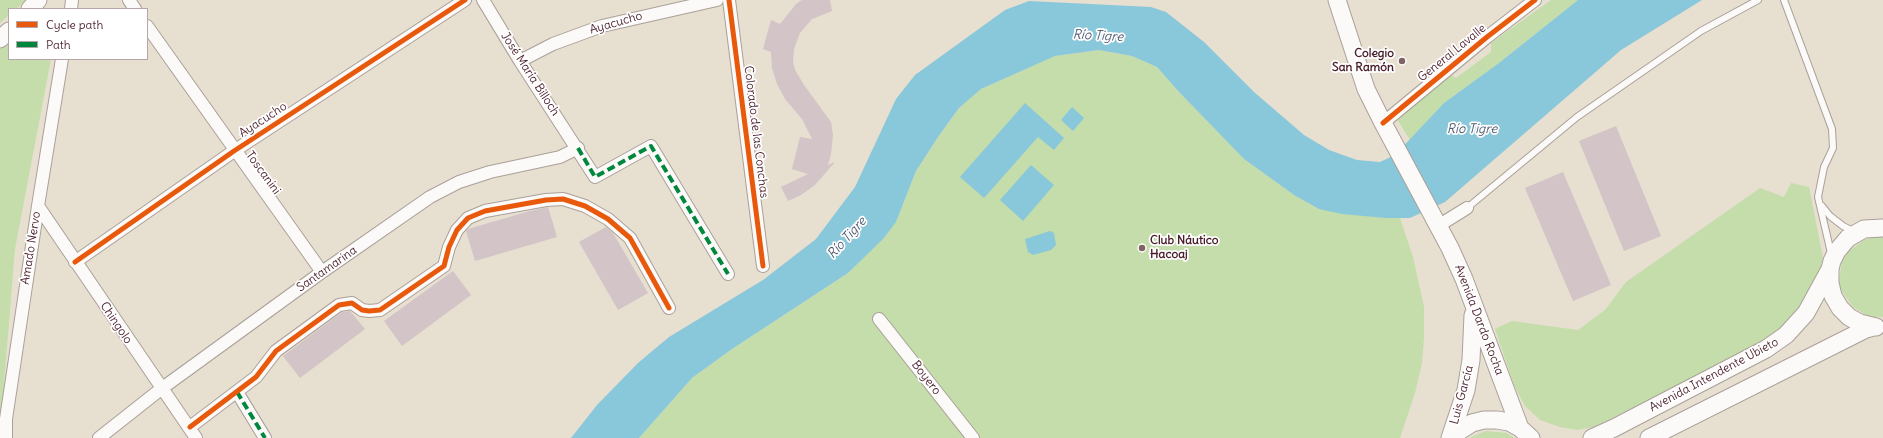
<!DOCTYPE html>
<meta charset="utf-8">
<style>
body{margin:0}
#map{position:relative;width:1883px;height:438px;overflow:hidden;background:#e7dfd0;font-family:Delius,sans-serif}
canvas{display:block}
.legend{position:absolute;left:8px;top:8px;width:140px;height:52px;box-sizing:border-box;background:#fff;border:1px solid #b7a5aa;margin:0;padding:5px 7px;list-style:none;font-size:12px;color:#4a1f2b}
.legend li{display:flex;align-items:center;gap:8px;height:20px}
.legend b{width:20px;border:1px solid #b7a5aa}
</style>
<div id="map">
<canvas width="1883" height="438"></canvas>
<ul class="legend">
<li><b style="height:5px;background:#e8590c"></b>Cycle path</li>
<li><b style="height:5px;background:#00873e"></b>Path</li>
</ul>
</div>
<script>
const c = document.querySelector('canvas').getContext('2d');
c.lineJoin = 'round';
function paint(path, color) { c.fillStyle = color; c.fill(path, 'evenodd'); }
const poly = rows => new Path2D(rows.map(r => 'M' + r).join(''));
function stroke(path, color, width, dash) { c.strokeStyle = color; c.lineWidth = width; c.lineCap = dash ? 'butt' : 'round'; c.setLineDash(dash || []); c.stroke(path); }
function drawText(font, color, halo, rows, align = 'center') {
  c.font = font + ' Delius,sans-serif'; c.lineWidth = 3.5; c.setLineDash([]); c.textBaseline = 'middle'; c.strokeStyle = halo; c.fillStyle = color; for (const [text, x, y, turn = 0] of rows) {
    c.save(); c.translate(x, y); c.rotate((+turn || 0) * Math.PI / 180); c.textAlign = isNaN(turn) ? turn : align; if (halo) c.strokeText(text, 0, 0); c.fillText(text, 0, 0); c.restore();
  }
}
const green = poly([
 [0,0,26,0,16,9,9,9,9,15,0,23],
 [1551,0,1578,0,1499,63,1444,103,1410,140,1397,119,1451,75,1456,78,1491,52,1491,43],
 [9,39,9,59,51,59,15,249,0,433,0,47],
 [1099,50,1132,56,1157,67,1180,93,1244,159,1294,195,1319,209,1386,218,1400,218,1413,257,1424,307,1424,338,1422,363,1415,393,1400,438,639,438,692,378,732,349,848,273,858,263,896,222,916,171,938,137,959,108,981,89,1055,56],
 [1791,183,1809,187,1823,258,1820,270,1806,298,1791,318,1763,343,1594,427,1577,430,1560,427,1540,420,1525,406,1514,385,1495,329,1512,321,1578,330,1605,310,1626,282,1760,188,1784,197],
 [1873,237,1883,237,1883,317,1870,317,1853,307,1841,290,1839,281,1842,261,1848,252,1864,240],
 [1486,431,1506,433,1515,438,1469,438]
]);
const water = poly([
 [1578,0,1702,0,1621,50,1445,202,1410,218,1386,218,1342,214,1319,209,1294,195,1244,159,1180,93,1157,67,1132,56,1099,50,1055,56,981,89,959,108,938,137,916,171,896,222,883,239,848,273,732,349,692,378,639,438,571,438,597,405,638,363,669,337,763,280,816,239,855,187,896,99,915,75,1005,10,1029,1,1151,7,1166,12,1204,42,1254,92,1304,135,1329,150,1357,160,1380,162,1395,155,1444,103,1499,63],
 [1025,103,1064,138,1054,150,1038,137,984,198,960,177],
 [1072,107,1084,118,1073,131,1061,120],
 [1031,165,1054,185,1023,221,1000,200],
 [1050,231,1054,233,1056,245,1051,250,1033,255,1028,252,1025,239]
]);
const building = poly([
 [802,0,830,0,832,11,812,19,800,33,794,49,793,62,795,70,804,85,831,122,833,135,831,154,828,165,835,162,815,185,801,195,788,201,781,187,808,174,792,169,800,137,812,139,802,119,785,99,777,84,772,68,771,52,763,49,771,20,780,24,796,4],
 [1616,126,1661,236,1624,251,1579,141],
 [1563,172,1611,285,1573,301,1525,188],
 [548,207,557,237,475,261,466,231,468,229,530,211],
 [606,227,613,233,648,293,618,310,579,242],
 [453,271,471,295,402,346,384,321],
 [350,311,365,329,300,378,283,356,342,312]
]);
const lane = poly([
 [1784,0,1832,129,1833,148,1824,167,1818,197,1831,253],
 [1822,206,1830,216,1843,226,1855,232],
 [1467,208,1577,117,1701,31,1758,0]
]);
const street = poly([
 [129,0,135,9],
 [483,0,520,61,595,177,651,146,728,274],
 [729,0,763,266],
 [71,9,72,0],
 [147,26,322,272],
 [520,61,553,44,602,26,717,0],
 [1383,123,1487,37,1535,0],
 [38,206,196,438],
 [1438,226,1467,208],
 [75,262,234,151,465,0],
 [879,319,973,438],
 [237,392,265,438],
 [190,427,256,377,276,351,339,305,352,303,362,310,369,311,380,310,444,266,449,247,457,230,468,218,485,211,546,200,563,199,585,206,608,219,630,238,669,308],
 [6,438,6,419,38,206,62,59],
 [99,438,161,389,322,272,430,197,459,182,490,172,560,157,578,148]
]);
const secondary = poly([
 [1337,0,1366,89,1383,123,1450,248,1464,279,1520,428],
 [30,9,38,0],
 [0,39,9,31],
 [1876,327,1860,323,1849,317,1840,308,1833,296,1830,283,1830,269,1832,261,1837,251,1848,238,1864,229,1883,228],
 [1450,438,1466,390,1471,360,1473,315],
 [1452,438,1461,430,1472,423,1484,420,1497,420,1509,422,1520,428,1531,438],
 [1592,438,1614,428,1766,349,1786,335,1806,313,1830,269],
 [1649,438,1866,329,1874,327]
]);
const quiet = poly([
 [578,148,595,177,651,146,728,274],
 [237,392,265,438]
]);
const cycleway = poly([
 [729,0,763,266],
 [1383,123,1487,37,1535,0],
 [75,262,234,151,465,0],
 [190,427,256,377,276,351,339,305,352,303,362,310,369,311,380,310,444,266,449,247,457,230,468,218,485,211,546,200,563,199,585,206,608,219,630,238,669,308]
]);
const markers = [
 [1402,61,4,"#816265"],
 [1142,248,4,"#816265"]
];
const streetNames = [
 ["Ayacucho",616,23,-16],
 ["General Lavalle",1452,53,-39],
 ["José María Billoch",530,74,57],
 ["Ayacucho",263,120,-33],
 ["Colorado de las Conchas",756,132,83],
 ["Toscanini",263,173,54],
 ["Amado Nervo",31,248,-81],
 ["Santamarina",327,269,-35],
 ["Avenida Dardo Rocha",1479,320,69],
 ["Chingolo",116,323,56],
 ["Avenida Intendente Ubieto",1714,375,-28],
 ["Boyero",926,378,52],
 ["Luis García",1462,395,-75]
];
const poiNames = [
 ["Colegio",1394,54],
 ["San Ramón",1394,68],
 ["Club Náutico",1150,241,"left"],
 ["Hacoaj",1150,255,"left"]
];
const waterNames = [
 ["Río Tigre",1098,36,3],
 ["Río Tigre",1472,129],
 ["Río Tigre",847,238,-48]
];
paint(green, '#c4ddab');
paint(water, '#89c7da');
paint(building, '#d2c4c7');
stroke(lane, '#aaa099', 8);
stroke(street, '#aaa099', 14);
stroke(secondary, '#aaa099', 19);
stroke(lane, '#fbfaf8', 6);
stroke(street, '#fbfaf8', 12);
stroke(secondary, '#fbfaf8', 17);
stroke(quiet, '#00873e', 4, [8, 4]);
stroke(cycleway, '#e8590c', 5);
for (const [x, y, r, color] of markers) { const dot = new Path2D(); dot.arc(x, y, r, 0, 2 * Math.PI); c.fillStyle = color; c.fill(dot); stroke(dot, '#fff', 1.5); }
drawText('12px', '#4a1f2b', '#fff', streetNames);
drawText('bold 12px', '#4a1f2b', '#fff', poiNames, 'right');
drawText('italic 13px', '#535e73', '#fff', waterNames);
</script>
